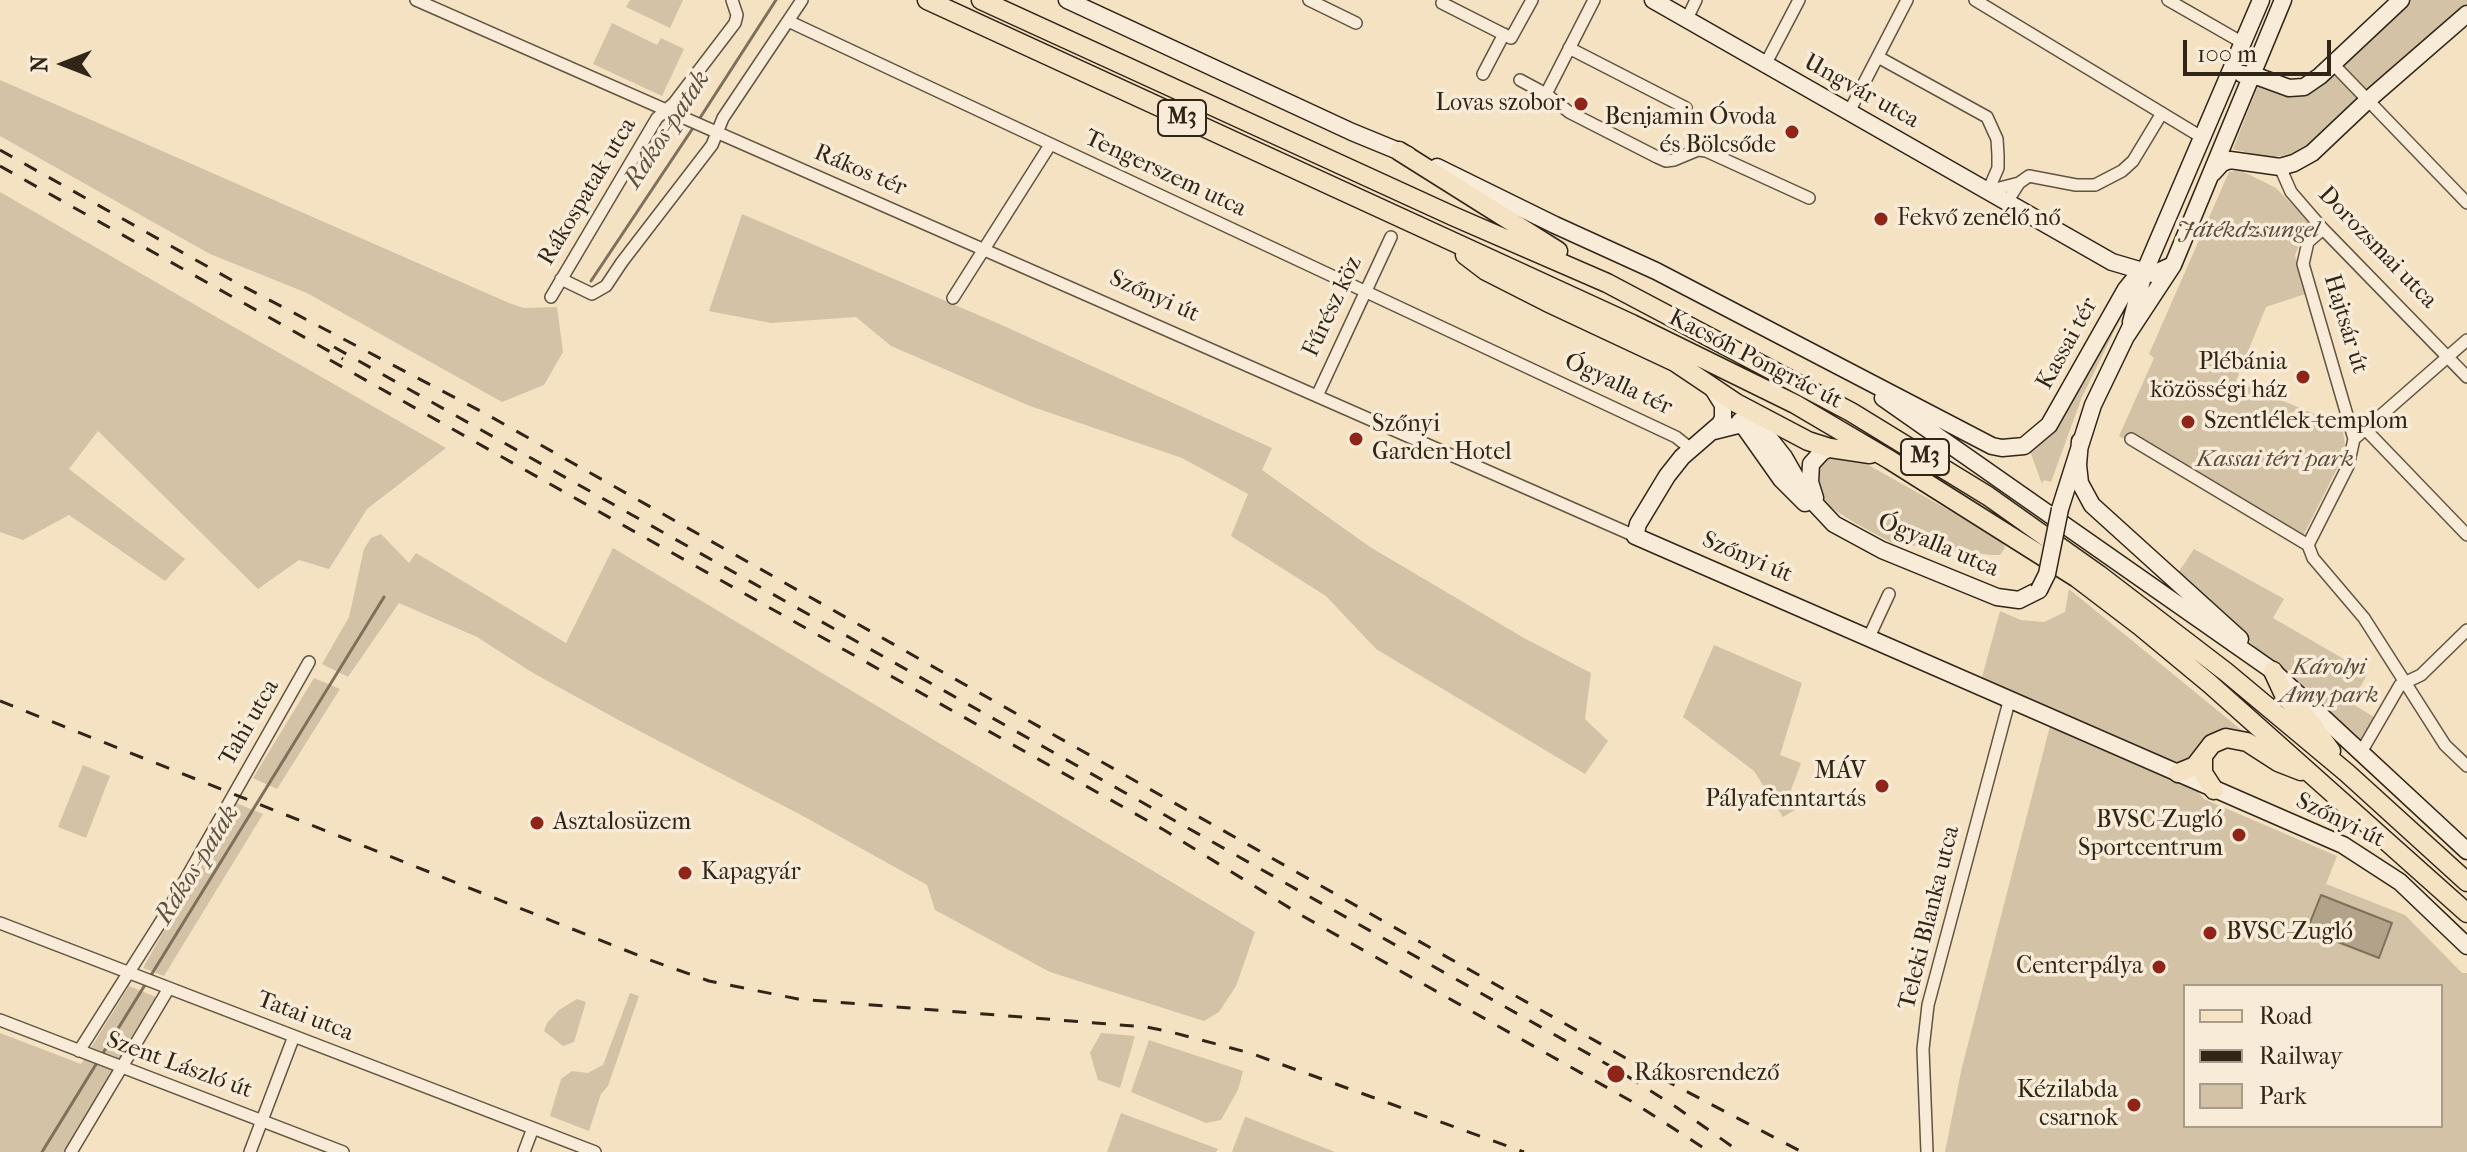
<!DOCTYPE html>
<meta charset="utf-8">
<style>
body{margin:0}
#map{position:relative;width:2467px;height:1152px;overflow:hidden;background:#f5e2c3;font-family:"IM FELL French Canon",serif}
canvas{display:block}
.legend{position:absolute;left:2183px;top:984px;width:260px;height:144px;box-sizing:border-box;background:#f8ecd8;border:2px solid #a89c8b;margin:0;padding:10px 14px;list-style:none;font-size:24px;color:#302517}
.legend li{display:flex;align-items:center;gap:16px;height:40px}
.legend b{width:40px;border:2px solid #a89c8b}
.north{position:absolute;left:24px;top:24px;width:80px;height:80px;-webkit-text-stroke:6px #f8ecd8;paint-order:stroke;rotate:270deg;font-size:22px;font-weight:700;line-height:32px;text-align:center;color:#302517}
.north::after{content:'';display:block;margin:auto;width:28px;height:36px;background:#302517;clip-path:polygon(50% 0,100% 100%,50% 72%,0 100%)}
.scale{position:absolute;left:2183px;top:40px;width:148px;height:36px;box-sizing:border-box;border:4px solid #302517;border-top:0;padding-left:10px;font-size:24px;line-height:28px;white-space:nowrap;color:#302517;-webkit-text-stroke:6px #f8ecd8;paint-order:stroke}
</style>
<div id="map">
<canvas width="2467" height="1152"></canvas>
<ul class="legend">
<li><b style="height:10px;background:#f5e2c3"></b>Road</li>
<li><b style="height:10px;background:#302517"></b>Railway</li>
<li><b style="height:22px;background:#d4c2a6"></b>Park</li>
</ul>
<div class="north">N</div>
<div class="scale">100 m</div>
</div>
<script>
const c = document.querySelector('canvas').getContext('2d');
c.lineJoin = 'round';
function paint(path, color) { c.fillStyle = color; c.fill(path, 'evenodd'); }
const poly = rows => new Path2D(rows.map(r => 'M' + r).join(''));
function stroke(path, color, width, dash) { c.strokeStyle = color; c.lineWidth = width; c.lineCap = dash ? 'butt' : 'round'; c.setLineDash(dash || []); c.stroke(path); }
function drawText(font, color, halo, rows, align = 'center') {
  c.font = font + ' "IM FELL French Canon",serif'; c.lineWidth = 7; c.setLineDash([]); c.textBaseline = 'middle'; c.strokeStyle = halo; c.fillStyle = color; for (const [text, x, y, turn = 0] of rows) {
    c.save(); c.translate(x, y); c.rotate((+turn || 0) * Math.PI / 180); c.textAlign = isNaN(turn) ? turn : align; if (halo) c.strokeText(text, 0, 0); c.fillText(text, 0, 0); c.restore();
  }
}
const green = poly([
 [630,0,683,0,670,28,626,7],
 [2406,0,2467,0,2467,6,2367,100,2300,152,2270,158,2233,149,2259,83,2287,93],
 [612,23,657,45,661,38,684,49,662,96,593,64],
 [0,80,509,303,524,308,557,307,563,352,544,385,502,402,307,293,210,254,0,136],
 [2240,170,2276,188,2309,222,2295,255,2305,294,2266,307,2236,381,2333,422,2341,419,2346,451,2301,540,2219,490,2119,436,2154,358,2149,354,2229,172],
 [0,192,218,318,446,448,367,509,329,569,299,560,258,589,98,431,69,469,185,559,165,581,69,515,23,540,0,532],
 [742,214,1004,326,1272,448,1262,470,1370,547,1524,638,1591,673,1585,719,1608,741,1585,774,1376,649,1326,596,1231,536,1248,494,1182,458,1030,406,891,346,856,317,771,323,709,311],
 [2127,297,2129,301,2082,397,2051,482,2044,480,2042,484,2030,451,2046,438,2055,427],
 [1847,453,2002,540,2005,548,2000,555,1992,555,1892,543,1855,523,1828,506,1816,491,1817,460],
 [381,534,409,563,416,553,566,643,613,548,1255,932,1236,986,1219,1012,1204,1021,1050,972,935,910,927,885,803,816,624,723,533,673,477,637,399,603,348,677,322,664,349,617,364,549,371,538],
 [2194,549,2284,599,2273,618,2368,673,2351,703,2374,717,2358,746,2178,573],
 [2069,589,2261,746,2239,735,2177,767,2204,799,2337,856,2326,884,2405,915,2462,973,2467,973,2467,1152,1945,1152,1962,1067,2050,726,1981,681,2000,611,2021,620,2044,622,2065,612],
 [2185,986,2441,986,2441,1126,2185,1126],
 [1714,645,1802,683,1780,755,1801,763,1791,790,1800,807,1783,817,1754,771,1683,717],
 [314,678,340,689,277,789,253,778],
 [83,765,110,776,86,838,58,827],
 [236,803,263,814,164,976,143,968],
 [129,986,156,997,64,1152,0,1152,0,1033,81,1064],
 [630,993,639,996,608,1086,601,1094,589,1131,550,1116,561,1079,572,1071,588,1073,603,1065],
 [577,999,586,1002,574,1042,563,1046,544,1031,547,1023,559,1010],
 [1101,1033,1135,1036,1120,1088,1098,1080,1090,1053],
 [1149,1040,1243,1071,1238,1090,1221,1120,1206,1123,1131,1092],
 [1121,1113,1218,1149,1216,1152,1107,1152],
 [1245,1117,1246,1117,1335,1152,1232,1152]
]);
const water = poly([
 [2321,895,2392,923,2379,958,2307,930,2321,895]
]);
const stream = poly([
 [698,121,776,0],
 [591,281,693,128],
 [42,1152,384,597]
]);
const street = poly([
 [416,0,1635,536],
 [1309,0,1356,23],
 [1975,0,2203,138],
 [2168,0,2243,43],
 [1442,3,1511,38,1532,0],
 [788,21,1676,437,1691,449],
 [1686,21,1696,0],
 [1569,48,1686,108],
 [1878,57,1987,117,1997,139,1998,155,1998,168,1988,191],
 [2333,64,2467,203],
 [1765,65,1799,0],
 [1483,74,1504,34],
 [1520,80,1546,94,1569,112,1657,157,1666,161,1674,160,1698,150,1706,151,1809,198],
 [1546,94,1594,0],
 [1849,112,1907,0],
 [2280,167,2291,192,2323,229,2467,377],
 [1988,191,2019,183],
 [2007,202,2019,183,2029,176,2076,185,2095,185,2122,171,2133,161,2162,113],
 [2323,229,2308,242,2303,264,2354,439],
 [561,279,592,294,606,286,622,262,712,145,723,118,802,0],
 [551,297,657,118,674,103,735,23,737,15,732,0],
 [953,298,1050,145],
 [1317,396,1391,237],
 [2367,431,2467,535],
 [2131,439,2308,545],
 [2308,545,2313,558,2364,618,2445,745,2467,766],
 [2308,545,2348,466,2354,439,2467,340],
 [1869,637,1889,594],
 [2360,754,2400,685,2421,675,2467,630],
 [0,923,595,1152],
 [0,1020,343,1152],
 [79,1051,167,912,309,662],
 [71,1152,169,988],
 [250,1152,294,1036],
 [524,1152,533,1128],
 [1927,1152,1923,1049,1928,1005,2010,698]
]);
const secondary = poly([
 [1067,0,1352,132,1408,155],
 [1653,0,2112,262,2153,274,2173,265],
 [2242,74,2259,77,2289,88,2304,87,2320,76,2401,0],
 [1437,167,1555,225,1656,271,1992,446,2002,448,2024,446,2049,425,2126,289,2135,278,2144,273],
 [2213,173,2222,163,2230,160,2280,167,2294,163,2312,153,2368,100,2467,14],
 [2131,322,2144,273,2261,0],
 [2127,335,2173,265,2283,0],
 [1713,389,1723,405,1723,418,1720,424,1682,457,1667,476,1638,524,1635,536,2343,845,2400,882,2467,946],
 [1883,398,2273,671,2467,851],
 [1740,421,1781,479,1805,503],
 [1714,431,1742,424,1762,429,1784,457,1804,492,1834,524,1882,550,1997,597,2019,600,2039,590],
 [2080,441,2078,465,2080,483,2092,505,2240,639],
 [1815,498,1810,482,1811,464,1822,452,1830,448],
 [2060,509,2093,405,2131,326]
]);
const primary = poly([
 [927,0,1632,324,1795,404,1890,460,2077,578,2140,626,2210,684,2467,913],
 [981,0,1455,217,1607,283,1851,412,1988,496,2098,574,2226,672,2347,773,2467,882],
 [1399,151,1558,251],
 [1465,255,1486,271,1547,302,1675,362,1736,403,1808,441,1830,448,1870,454],
 [2273,671,2285,697,2307,718,2331,751],
 [2203,758,2203,773,2214,790],
 [2178,773,2195,766,2212,744,2226,738,2247,742,2278,762,2301,771]
]);
const rail = poly([
 [0,150,235,282,486,414,1661,1078,1802,1152],
 [0,166,343,359],
 [334,347,1619,1071,1676,1107,1740,1152],
 [330,360,1164,830,1301,915,1631,1101,1710,1152],
 [0,701,650,960,709,981,798,999,1146,1027,1171,1032,1250,1053,1524,1152]
]);
const secondaryBridge = poly([
 [2039,590,2047,574,2060,509]
]);
const markers = [
 [1581,104,8,"#8f2418"],
 [1792,132,8,"#8f2418"],
 [1881,219,8,"#8f2418"],
 [2303,377,8,"#8f2418"],
 [2188,422,8,"#8f2418"],
 [1356,439,8,"#8f2418"],
 [1882,786,8,"#8f2418"],
 [537,823,8,"#8f2418"],
 [2239,835,8,"#8f2418"],
 [685,873,8,"#8f2418"],
 [2210,933,8,"#8f2418"],
 [2159,967,8,"#8f2418"],
 [1616,1074,10,"#8f2418"],
 [2134,1105,8,"#8f2418"]
];
const shields = [
 [1182,118,48],
 [1925,457,48]
];
const shieldNames = [
 ["M3",1182,118],
 ["M3",1925,457]
];
const streetNames = [
 ["Ungvár utca",1861,92,29],
 ["Rákos tér",860,171,23],
 ["Tengerszem utca",1165,174,25],
 ["Rákospatak utca",588,192,-59],
 ["Dorozsmai utca",2377,248,46],
 ["Szőnyi út",1154,297,24],
 ["Fűrész köz",1333,307,-65],
 ["Hajtsár út",2345,324,73],
 ["Kassai tér",2068,344,-61],
 ["Kacsóh Pongrác út",1755,360,27],
 ["Ógyalla tér",1618,385,25],
 ["Ógyalla utca",1938,546,23],
 ["Szőnyi út",1747,558,23],
 ["Tahi utca",250,723,-60],
 ["Szőnyi út",2340,821,26],
 ["Teleki Blanka utca",1930,918,-76],
 ["Tatai utca",305,1017,21],
 ["Szent László út",179,1066,20]
];
const poiNames = [
 ["Lovas szobor",1565,104],
 ["Benjamin Óvoda",1776,118],
 ["és Bölcsőde",1776,146],
 ["Fekvő zenélő nő",1897,219,"left"],
 ["Plébánia",2287,363],
 ["közösségi ház",2287,391],
 ["Szentlélek-templom",2204,422,"left"],
 ["Szőnyi",1372,425,"left"],
 ["Garden Hotel",1372,453,"left"],
 ["MÁV",1866,772],
 ["Pályafenntartás",1866,800],
 ["BVSC-Zugló",2223,821],
 ["Sportcentrum",2223,849],
 ["Asztalosüzem",553,823,"left"],
 ["Kapagyár",701,873,"left"],
 ["BVSC-Zugló",2226,933,"left"],
 ["Centerpálya",2143,967],
 ["Rákosrendező",1634,1074,"left"],
 ["Kézilabda",2118,1091],
 ["csarnok",2118,1119]
];
const parkNames = [
 ["Játékdzsungel",2248,231],
 ["Kassai téri park",2275,460],
 ["Károlyi",2329,668],
 ["Amy park",2329,696]
];
const waterNames = [
 ["Rákos-patak",668,130,-57],
 ["Rákos-patak",198,865,-58]
];
paint(green, '#d4c2a6');
paint(water, '#b2a289');
stroke(water, '#7e705b', 2);
stroke(stream, '#7e705b', 3);
stroke(street, '#615442', 14);
stroke(secondary, '#302517', 19);
stroke(primary, '#302517', 21);
stroke(street, '#f8ecd8', 11);
stroke(secondary, '#f8ecd8', 16);
stroke(primary, '#f5e2c3', 18);
stroke(rail, '#302517', 3, [14, 14]);
stroke(secondaryBridge, '#302517', 19, []);
stroke(secondaryBridge, '#f8ecd8', 16);
for (const [x, y, r, color] of markers) { const dot = new Path2D(); dot.arc(x, y, r, 0, 2 * Math.PI); c.fillStyle = color; c.fill(dot); stroke(dot, '#f8ecd8', 3); }
for (const [x, y, w] of shields) { const box = new Path2D(); box.roundRect(x - w / 2, y - 18, w, 36, 6); c.fillStyle = '#f8ecd8'; c.fill(box); stroke(box, '#302517', 2); }
drawText('bold 22px', '#302517', null, shieldNames);
drawText('24px', '#302517', '#f8ecd8', streetNames);
drawText('24px', '#302517', '#f8ecd8', poiNames, 'right');
drawText('italic 24px', '#594c3b', '#f8ecd8', parkNames);
drawText('italic 26px', '#5e513f', '#f8ecd8', waterNames);
</script>
